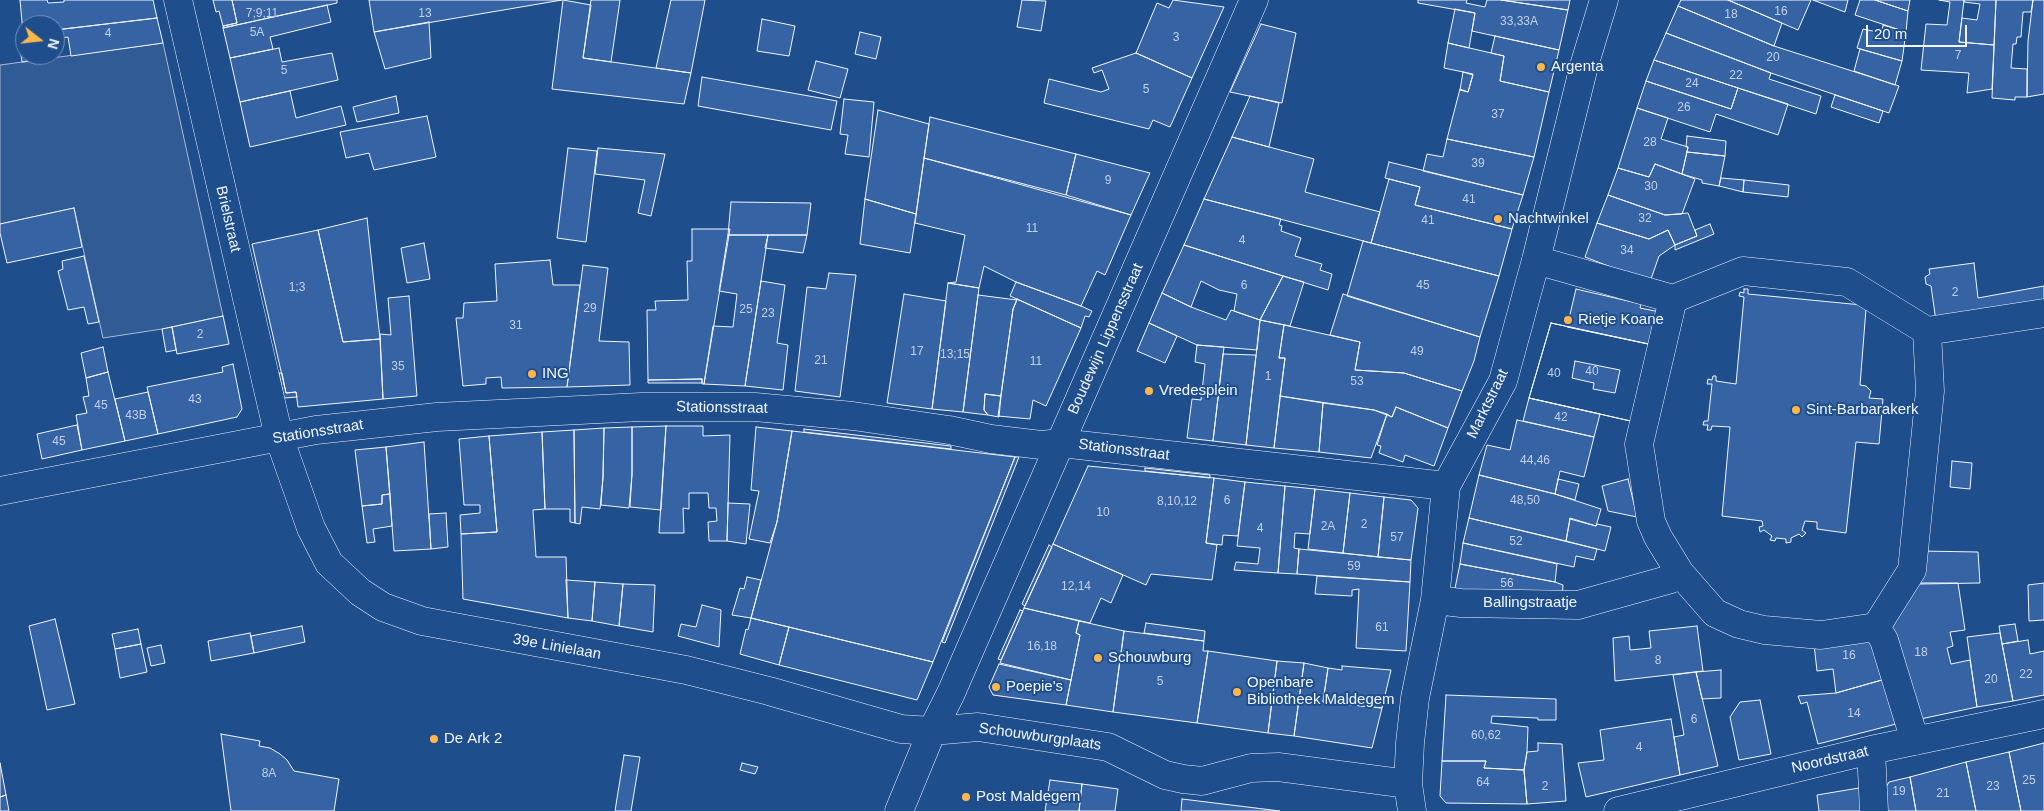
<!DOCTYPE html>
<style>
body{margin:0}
#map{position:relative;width:2044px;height:811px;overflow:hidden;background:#1f4e8c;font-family:Helvetica,sans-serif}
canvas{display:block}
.north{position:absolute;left:15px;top:15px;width:50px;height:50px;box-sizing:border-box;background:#1f4e8c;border:1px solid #7391ba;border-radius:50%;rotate:106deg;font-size:14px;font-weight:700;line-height:20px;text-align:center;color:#f2f6ff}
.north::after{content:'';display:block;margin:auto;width:18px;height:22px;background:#ffb74d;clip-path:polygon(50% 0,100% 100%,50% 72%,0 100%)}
.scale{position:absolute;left:1866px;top:25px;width:101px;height:22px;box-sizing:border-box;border:2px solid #f2f6ff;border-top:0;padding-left:6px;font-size:15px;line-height:18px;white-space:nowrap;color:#f2f6ff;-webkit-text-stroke:4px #1f4e8c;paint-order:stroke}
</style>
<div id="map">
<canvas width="2044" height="811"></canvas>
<div class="north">N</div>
<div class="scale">20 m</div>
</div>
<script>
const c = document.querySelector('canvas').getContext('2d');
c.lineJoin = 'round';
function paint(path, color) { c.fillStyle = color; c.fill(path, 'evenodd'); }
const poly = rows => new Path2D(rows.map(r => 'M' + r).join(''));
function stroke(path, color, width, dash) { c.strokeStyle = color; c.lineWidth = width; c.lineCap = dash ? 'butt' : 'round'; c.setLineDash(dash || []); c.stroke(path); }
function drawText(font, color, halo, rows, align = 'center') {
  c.font = font + ' Helvetica,sans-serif'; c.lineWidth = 4; c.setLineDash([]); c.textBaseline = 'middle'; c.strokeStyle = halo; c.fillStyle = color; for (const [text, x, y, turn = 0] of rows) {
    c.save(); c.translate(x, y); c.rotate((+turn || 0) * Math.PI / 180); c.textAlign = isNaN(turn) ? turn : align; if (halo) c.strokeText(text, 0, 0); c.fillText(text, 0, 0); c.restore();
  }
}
const green = poly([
 [163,43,223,316,162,329,103,338,74,208,0,224,0,65,163,43]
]);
const building = poly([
 [20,0,47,0,48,3,64,2,64,0,153,0,157,18,55,30,55,25,25,25,25,33,23,33,20,0],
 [213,0,232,0,237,23,223,26,219,11,216,12,213,0],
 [232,0,337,0,337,3,223,28,223,26,237,23,232,0],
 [369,0,562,0,374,32,369,0],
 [563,0,591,5,583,58,691,73,684,104,552,89,563,0],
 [591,0,620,0,611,62,583,58,591,0],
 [671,0,705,0,691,73,656,68,671,0],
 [1022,0,1046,1,1041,31,1017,27,1022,0],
 [1173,0,1224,7,1192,78,1136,53,1157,3,1169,8,1173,0],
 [1418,0,1467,0,1466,3,1485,7,1487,0,1501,0,1568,10,1559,50,1472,31,1475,13,1418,3,1418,0],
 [1501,0,1570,0,1568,10,1501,0],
 [1681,0,1728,0,1782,23,1774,46,1678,6,1681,0],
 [1728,0,1811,0,1798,30,1728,0],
 [1813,0,1848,0,1845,12,1813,0],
 [1860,0,1875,0,1908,11,1906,32,1855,15,1860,0],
 [1875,0,1910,0,1908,11,1875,0],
 [1939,0,1964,0,1959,42,1994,45,1992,89,1967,93,1969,73,1921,70,1926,24,1947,25,1950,2,1939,0],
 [1964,0,1996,0,1994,45,1959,42,1962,18,1977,20,1980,4,1964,2,1964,0],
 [1996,0,2033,0,2031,12,2023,12,2021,37,2017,37,2016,44,2013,44,2011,68,2027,69,2027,97,2015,97,2015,100,1992,98,1996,0],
 [2033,0,2044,0,2044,94,2027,97,2028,41,2033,0],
 [327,5,331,22,270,37,273,49,230,58,223,28,327,5],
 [1678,6,1774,46,1899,86,1889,113,1771,73,1666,33,1678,6],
 [1455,9,1475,13,1469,48,1448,43,1455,9],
 [157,18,163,43,71,56,68,37,55,39,55,30,157,18],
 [762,19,795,26,789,56,757,51,762,19],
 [429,22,431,58,385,69,374,32,429,22],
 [1261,24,1296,33,1282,103,1230,92,1261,24],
 [1883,25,1906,32,1902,61,1857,48,1863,29,1882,33,1883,25],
 [860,32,881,37,876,59,855,54,860,32],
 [18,33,25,33,25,55,50,55,51,59,22,62,18,33],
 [1666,33,1771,73,1769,79,1821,96,1816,114,1654,60,1666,33],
 [1495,36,1559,50,1549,92,1500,81,1504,56,1491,53,1495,36],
 [1448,43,1504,56,1500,81,1549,92,1534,157,1447,139,1460,89,1468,92,1473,74,1444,68,1448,43],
 [279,48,282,62,332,53,338,80,240,102,230,58,279,48],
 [1860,49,1902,61,1895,85,1854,71,1860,49],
 [1136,53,1192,78,1170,127,1153,120,1149,129,1044,103,1049,79,1101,92,1109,89,1102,70,1094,73,1092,68,1136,53],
 [1654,60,1738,88,1731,109,1646,81,1654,60],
 [816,61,848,69,840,98,808,90,816,61],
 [1463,72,1473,75,1468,92,1460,90,1463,72],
 [702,77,837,101,831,130,698,106,702,77],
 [1646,81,1731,109,1738,88,1788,104,1778,135,1716,114,1710,132,1637,108,1646,81],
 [290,91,296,118,341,106,346,125,250,147,240,102,290,91],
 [1835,95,1883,111,1879,123,1831,107,1835,95],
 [396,96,399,113,357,122,353,107,396,96],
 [1250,96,1279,103,1269,147,1232,137,1250,96],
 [844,99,874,102,869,157,845,154,848,135,840,134,844,99],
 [1637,108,1668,118,1661,139,1688,147,1682,174,1655,164,1649,177,1618,168,1637,108],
 [878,110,929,124,916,214,865,199,878,110],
 [427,116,436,157,374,170,369,153,346,158,340,132,427,116],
 [930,117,1076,154,1066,195,924,158,930,117],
 [1687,136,1726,141,1725,156,1687,152,1688,147,1686,147,1687,136],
 [1232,137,1314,159,1305,192,1380,212,1371,243,1204,199,1232,137],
 [1447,139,1534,157,1523,195,1423,171,1427,154,1443,157,1447,139],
 [568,148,597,151,586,242,557,238,568,148],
 [598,148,665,154,651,216,638,213,645,180,595,174,598,148],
 [1687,152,1725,156,1719,186,1702,183,1702,180,1682,174,1687,152],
 [1076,154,1150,173,1131,215,1066,195,1076,154],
 [924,158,1131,215,1105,275,1097,271,1081,306,1016,282,984,266,979,288,948,283,956,282,965,235,915,223,924,158],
 [1389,162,1523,195,1512,229,1415,205,1420,187,1385,178,1389,162],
 [1655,164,1695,179,1682,214,1665,215,1608,195,1618,168,1649,177,1655,164],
 [1721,178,1744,180,1743,192,1719,186,1721,178],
 [1389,179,1420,187,1415,205,1512,229,1499,276,1371,243,1389,179],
 [1744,180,1789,185,1788,197,1743,192,1744,180],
 [1608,195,1665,215,1688,213,1697,236,1675,245,1668,230,1649,239,1597,223,1608,195],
 [865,199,916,214,910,253,860,244,865,199],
 [1204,199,1281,219,1279,225,1282,226,1281,231,1301,238,1295,256,1322,264,1320,270,1332,274,1328,290,1184,245,1204,199],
 [731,202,811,203,807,235,728,235,731,202],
 [74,208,82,247,7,263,0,233,0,224,74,208],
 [367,218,380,339,343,342,318,230,367,218],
 [1597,223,1649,239,1668,230,1675,245,1659,256,1650,282,1585,257,1597,223],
 [1710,224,1714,234,1675,250,1675,245,1697,236,1695,230,1710,224],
 [692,229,730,229,704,384,702,384,702,379,648,380,647,310,656,310,655,301,688,300,687,261,692,261,692,229],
 [318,230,343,342,380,339,383,399,298,407,296,392,286,393,252,244,318,230],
 [728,235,768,235,745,386,704,384,713,326,733,327,737,294,719,291,728,235],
 [768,235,807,235,803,253,765,248,768,235],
 [1363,241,1499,276,1480,337,1347,296,1363,241],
 [424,243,430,279,407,283,401,248,424,243],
 [1184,245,1283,276,1260,320,1234,311,1237,294,1219,290,1201,281,1191,307,1162,293,1184,245],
 [84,256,99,322,88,324,84,307,68,310,58,271,63,269,62,261,84,256],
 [550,260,553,285,580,285,567,387,502,388,501,377,486,378,486,384,463,386,456,318,463,318,464,303,497,301,495,264,550,260],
 [1974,263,1978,298,2044,286,2044,307,1936,321,1931,286,1926,284,1925,277,1930,274,1929,269,1974,263],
 [583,265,608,268,599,341,629,342,630,385,567,387,583,265],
 [829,273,856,275,840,397,795,391,807,287,826,289,829,273],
 [1283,276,1304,282,1290,326,1260,320,1283,276],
 [761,281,785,285,777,343,788,345,783,390,745,386,761,281],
 [1016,282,1081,306,1092,311,1089,317,1085,316,1081,328,1010,296,1016,282],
 [948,283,979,288,963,412,932,409,948,283],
 [1576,289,1641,304,1640,308,1660,312,1653,345,1567,327,1576,289],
 [1744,289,1748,289,1748,294,1862,305,1866,309,1860,385,1866,386,1871,391,1869,398,1883,399,1879,444,1856,442,1846,533,1817,529,1817,522,1805,521,1802,530,1806,533,1802,537,1799,534,1791,538,1791,542,1786,543,1786,539,1776,538,1775,541,1770,540,1772,536,1764,530,1760,532,1759,527,1763,526,1762,521,1722,516,1730,427,1712,426,1711,430,1707,430,1708,425,1703,425,1704,421,1708,421,1712,384,1707,384,1708,379,1712,380,1713,376,1716,376,1716,381,1736,384,1744,297,1739,296,1740,292,1744,293,1744,289],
 [1162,293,1191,307,1226,320,1231,310,1260,320,1257,350,1197,345,1149,323,1162,293],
 [904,294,946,301,932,409,887,403,904,294],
 [1343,294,1480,337,1474,361,1462,391,1404,373,1355,370,1360,342,1330,335,1343,294],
 [978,295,1017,300,1013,309,1001,396,985,394,984,410,988,415,963,412,978,295],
 [409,296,417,396,383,399,380,334,391,335,388,298,409,296],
 [1017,299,1081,328,1046,406,1033,400,1030,419,998,416,1013,309,1017,299],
 [223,316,229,344,177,354,172,327,223,316],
 [1260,320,1284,325,1279,358,1285,358,1274,448,1246,445,1260,320],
 [1149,323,1177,336,1165,363,1137,351,1149,323],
 [1551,323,1653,345,1635,422,1529,398,1551,323],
 [1575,361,1620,370,1615,393,1593,389,1594,383,1572,378,1575,361],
 [1551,323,1653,345,1635,422,1529,398,1551,323],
 [1284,325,1360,342,1355,370,1404,373,1462,391,1448,428,1396,407,1392,417,1374,410,1280,396,1285,358,1279,358,1284,325],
 [172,327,176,350,166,352,162,329,172,327],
 [1197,345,1224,347,1213,441,1187,438,1192,399,1201,400,1205,364,1195,362,1197,345],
 [103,347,108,372,86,378,81,353,103,347],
 [1223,354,1256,355,1246,445,1213,441,1223,354],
 [233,364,242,409,237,417,158,434,147,387,223,372,222,367,233,364],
 [108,372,125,441,82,450,76,415,87,413,83,397,89,396,86,378,108,372],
 [279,373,282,373,286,393,296,392,297,397,284,398,279,373],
 [702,379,702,383,648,383,648,380,702,379],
 [148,392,158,434,125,441,115,399,148,392],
 [985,394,1001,396,999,417,988,415,984,410,985,394],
 [1280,396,1323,403,1319,452,1274,448,1280,396],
 [1529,398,1600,414,1594,437,1523,421,1529,398],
 [1323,403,1374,410,1387,414,1371,458,1319,452,1323,403],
 [1396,407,1448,428,1434,466,1405,455,1403,462,1379,453,1381,446,1377,445,1387,414,1392,417,1396,407],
 [1517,420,1594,437,1584,477,1560,471,1555,494,1479,475,1487,445,1510,450,1517,420],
 [77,425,82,450,42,459,37,434,77,425],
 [666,426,703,426,703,436,730,435,727,541,709,541,708,522,717,521,716,508,709,508,708,493,689,493,689,509,683,508,684,533,659,533,666,426],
 [666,426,661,510,630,507,632,474,632,427,666,426],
 [632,427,632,474,629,508,601,505,603,477,604,428,632,427],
 [756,427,792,431,777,522,770,543,749,539,759,491,751,490,756,427],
 [604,428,603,477,600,509,582,507,580,524,575,523,574,430,604,428],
 [804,429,951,446,951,449,804,432,804,429],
 [574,430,575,523,570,522,570,509,545,509,542,432,574,430],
 [792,431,1015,457,933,662,751,618,777,522,792,431],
 [542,432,545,509,533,510,536,557,566,557,568,618,463,599,461,534,497,532,489,436,542,432],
 [489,436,497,532,461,534,460,515,480,513,480,505,464,505,459,439,489,436],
 [424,442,431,549,394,551,386,447,424,442],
 [386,447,390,494,382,495,382,504,362,506,355,450,386,447],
 [1015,457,1019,457,945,643,942,642,1015,457],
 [1952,461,1972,463,1970,489,1950,487,1952,461],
 [1088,466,1214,478,1206,543,1217,545,1212,580,1151,574,1146,585,1053,544,1088,466],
 [1145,468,1210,475,1210,478,1145,471,1145,468],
 [1479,475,1555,494,1601,509,1596,526,1570,518,1566,541,1469,518,1479,475],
 [1214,478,1245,482,1238,536,1223,535,1222,545,1206,543,1214,478],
 [1558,479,1579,484,1575,500,1555,494,1558,479],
 [1628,479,1637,517,1608,511,1602,486,1628,479],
 [1245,482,1285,486,1278,573,1234,570,1236,562,1258,564,1260,548,1237,546,1245,482],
 [1285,486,1315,489,1310,534,1295,533,1294,548,1299,549,1297,574,1278,573,1285,486],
 [1315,489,1350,493,1343,553,1308,549,1315,489],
 [1350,493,1384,497,1378,557,1343,553,1350,493],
 [390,494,392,526,373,529,375,542,367,543,362,506,382,504,382,495,390,494],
 [1384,497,1411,500,1418,508,1411,560,1378,557,1384,497],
 [728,503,750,504,746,544,727,541,728,503],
 [446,513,448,547,431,549,429,514,446,513],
 [1469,518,1597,549,1594,560,1576,556,1574,567,1463,543,1469,518],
 [1570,519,1596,526,1597,524,1611,527,1605,551,1566,541,1570,519],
 [1463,543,1557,564,1555,582,1460,564,1463,543],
 [1053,544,1123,575,1111,603,1101,598,1090,623,1024,608,1053,544],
 [1049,545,1052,547,1025,606,1022,604,1049,545],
 [1299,549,1411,560,1410,582,1297,574,1299,549],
 [1921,551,1978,552,1980,583,1920,584,1921,551],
 [1460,564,1555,582,1563,585,1562,600,1454,593,1460,564],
 [1317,576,1410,582,1406,651,1356,648,1359,589,1352,590,1352,596,1315,594,1317,576],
 [747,577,761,580,751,618,732,615,740,588,744,589,747,577],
 [566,580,595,582,592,621,568,618,566,580],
 [595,582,623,584,619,626,592,621,595,582],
 [1916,583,1958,583,1965,630,1950,632,1953,646,1947,648,1951,664,1970,660,1977,707,1911,721,1888,631,1916,583],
 [2044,583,2044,620,2029,621,2028,585,2044,583],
 [623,584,655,585,653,632,619,626,623,584],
 [702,605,721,610,719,647,678,636,681,624,696,627,702,605],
 [1024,608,1079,621,1076,633,1080,635,1071,680,1000,663,1024,608],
 [1020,610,1023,611,1001,660,998,659,1020,610],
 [751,618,789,627,779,665,740,654,746,629,748,630,751,618],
 [55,619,75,704,47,710,29,626,55,619],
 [1079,621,1124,631,1113,712,1066,705,1080,635,1076,633,1079,621],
 [1146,623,1205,631,1204,641,1144,633,1146,623],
 [2015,624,2018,641,2002,644,1999,626,2015,624],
 [302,626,305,642,254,653,251,636,302,626],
 [1697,626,1703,671,1615,681,1613,638,1629,636,1630,650,1651,648,1649,631,1697,626],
 [789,627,933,662,917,700,779,665,789,627],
 [138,629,141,644,115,649,112,634,138,629],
 [1124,631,1204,641,1203,651,1208,651,1197,723,1113,712,1124,631],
 [250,633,254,653,211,661,208,641,250,633],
 [2000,633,2013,701,1977,707,1967,637,2000,633],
 [1876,637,1889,678,1836,693,1833,669,1817,671,1814,644,1876,637],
 [2028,640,2030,654,2044,651,2044,695,2013,701,2002,644,2028,640],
 [141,644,147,672,120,678,115,649,141,644],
 [161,645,165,663,151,666,147,648,161,645],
 [1208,651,1277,661,1268,733,1197,723,1208,651],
 [1277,661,1304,663,1294,736,1268,733,1277,661],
 [1304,663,1328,668,1323,702,1382,708,1372,748,1294,736,1304,663],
 [999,664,1071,680,1066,705,993,695,989,687,999,664],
 [1342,666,1391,670,1382,708,1323,702,1328,668,1342,670,1342,666],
 [1721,670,1721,698,1702,699,1696,672,1721,670],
 [1696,672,1718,766,1680,775,1674,737,1684,735,1673,675,1696,672],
 [1889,678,1900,723,1818,744,1807,702,1801,704,1798,696,1836,693,1889,678],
 [1446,695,1556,699,1556,720,1538,720,1538,718,1492,716,1491,723,1528,727,1527,752,1524,770,1484,768,1486,761,1442,761,1446,695],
 [1760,700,1771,754,1739,760,1730,717,1740,702,1760,700],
 [1671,719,1680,775,1586,797,1578,763,1604,760,1600,730,1671,719],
 [221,734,260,741,259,746,270,748,280,754,287,760,294,771,339,779,334,811,231,811,221,734],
 [1538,743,1562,744,1566,801,1527,804,1524,770,1527,752,1538,751,1538,743],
 [2044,743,2044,811,2021,811,2009,752,2044,743],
 [2009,752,2021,811,1976,811,1966,762,2009,752],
 [624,755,640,757,631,811,615,811,624,755],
 [1442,761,1486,761,1484,768,1524,770,1527,804,1446,803,1440,796,1442,761],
 [1966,762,1976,811,1916,811,1910,777,1966,762],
 [0,763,6,795,0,797,0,763],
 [742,763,758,767,755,774,740,770,742,763],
 [1910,777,1916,811,1886,811,1885,789,1889,782,1910,777],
 [1050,780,1082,784,1079,811,1045,811,1050,780],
 [1082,784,1118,789,1115,811,1079,811,1082,784],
 [1865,787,1869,811,1819,811,1817,795,1865,787],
 [6,795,9,811,0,811,0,797,6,795],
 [1182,799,1280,811,1181,811,1182,799]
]);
const minor = poly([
 [178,0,279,437,311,528,329,563,360,592,383,607,422,621,686,670,769,691,901,729,932,731,978,727,1108,747,1165,775,1183,779,1202,781,1251,768,1278,767,1408,784],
 [1536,260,1673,299,1743,271,1847,282,1927,331,1930,391,1912,570,1876,627,1821,635,1764,630,1739,624,1715,613,1680,573,1658,537,1651,521,1639,444,1673,299],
 [1927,331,2044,313],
 [0,491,316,430,437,417,641,407,755,407,853,416,949,430,991,439,1041,445,1061,443,1446,486],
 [1435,600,1461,603,1578,605,1671,579,1680,573],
 [1876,627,1884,640,1915,741],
 [1871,750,1874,811],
 [899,811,932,731,951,693,1254,0],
 [1412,811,1408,784,1410,743,1415,698,1435,600,1446,486,1503,381,1536,260,1584,66,1604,0],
 [1618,811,1871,750,2044,714]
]);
const markers = [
 [1541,67,5,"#ffb74d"],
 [1498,219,5,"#ffb74d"],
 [1568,320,5,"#ffb74d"],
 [532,374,5,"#ffb74d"],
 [1149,391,5,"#ffb74d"],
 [1796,410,5,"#ffb74d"],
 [1098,658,5,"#ffb74d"],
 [996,687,5,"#ffb74d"],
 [1237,692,5,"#ffb74d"],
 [434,739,5,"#ffb74d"],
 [966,797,5,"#ffb74d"]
];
const numberNames = [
 ["16",1781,12],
 ["7;9;11",262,14],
 ["13",425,14],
 ["18",1731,15],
 ["33,33A",1519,22],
 ["5A",257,33],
 ["4",108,34],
 ["3",1176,38],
 ["7",1958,56],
 ["20",1773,58],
 ["5",284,71],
 ["22",1736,76],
 ["24",1692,84],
 ["5",1146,90],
 ["26",1684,108],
 ["37",1498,115],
 ["28",1650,143],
 ["39",1478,164],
 ["9",1108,181],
 ["30",1651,187],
 ["41",1469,200],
 ["32",1645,219],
 ["41",1428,221],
 ["11",1032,229],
 ["4",1242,241],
 ["34",1627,251],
 ["6",1244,286],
 ["45",1423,286],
 ["1;3",297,288],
 ["2",1955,293],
 ["29",590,309],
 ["25",746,310],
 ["23",768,314],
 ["31",516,326],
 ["2",200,335],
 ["17",917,352],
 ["49",1417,352],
 ["13;15",955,355],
 ["21",821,361],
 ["11",1036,362],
 ["35",398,367],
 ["40",1592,372],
 ["40",1554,374],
 ["1",1268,377],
 ["53",1357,382],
 ["43",195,400],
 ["45",101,406],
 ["43B",136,416],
 ["42",1561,418],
 ["45",59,442],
 ["44,46",1535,461],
 ["6",1227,501],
 ["48,50",1525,501],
 ["8,10,12",1177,502],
 ["10",1103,513],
 ["2",1364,525],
 ["2A",1328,527],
 ["4",1260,529],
 ["57",1397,538],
 ["52",1516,542],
 ["59",1354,567],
 ["56",1507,584],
 ["12,14",1076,587],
 ["61",1382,628],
 ["16,18",1042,647],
 ["18",1921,653],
 ["16",1849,656],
 ["8",1658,661],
 ["22",2026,675],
 ["20",1991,680],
 ["5",1160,682],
 ["14",1854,714],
 ["6",1694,720],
 ["60,62",1486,736],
 ["4",1639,748],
 ["8A",269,774],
 ["25",2029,781],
 ["64",1483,783],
 ["2",1545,787],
 ["23",1993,787],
 ["19",1899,792],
 ["21",1943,794]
];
const poiNames = [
 ["Argenta",1551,67],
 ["Nachtwinkel",1508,219],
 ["Rietje Koane",1578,320],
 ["ING",542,374],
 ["Vredesplein",1159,391],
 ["Sint-Barbarakerk",1806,410],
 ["Schouwburg",1108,658],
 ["Openbare",1247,683],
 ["Bibliotheek Maldegem",1247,700],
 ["Poepie's",1006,687],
 ["De Ark 2",444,739],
 ["Post Maldegem",976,797]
];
const streetNames = [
 ["Brielstraat",228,219,77],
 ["Boudewijn Lippensstraat",1106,339,-66],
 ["Marktstraat",1488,404,-64],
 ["Stationsstraat",722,408,1],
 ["Stationsstraat",318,432,-9],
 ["Stationsstraat",1124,450,7],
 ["Ballingstraatje",1530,603],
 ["39e Linielaan",557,647,10],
 ["Schouwburgplaats",1040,737,8],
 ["Noordstraat",1830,760,-13]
];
paint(green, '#305b95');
stroke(green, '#a8bbd7', 1);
paint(building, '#3563a3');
stroke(building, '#f2f6ff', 1);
stroke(minor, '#f2f6ff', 29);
stroke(minor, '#1f4e8c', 28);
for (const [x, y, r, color] of markers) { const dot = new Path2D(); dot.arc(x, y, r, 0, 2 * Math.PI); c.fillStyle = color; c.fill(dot); stroke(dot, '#1f4e8c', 2); }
drawText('12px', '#c3d1e8', null, numberNames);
drawText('15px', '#f2f6ff', '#1f4e8c', poiNames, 'left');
drawText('15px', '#f2f6ff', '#1f4e8c', streetNames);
</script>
